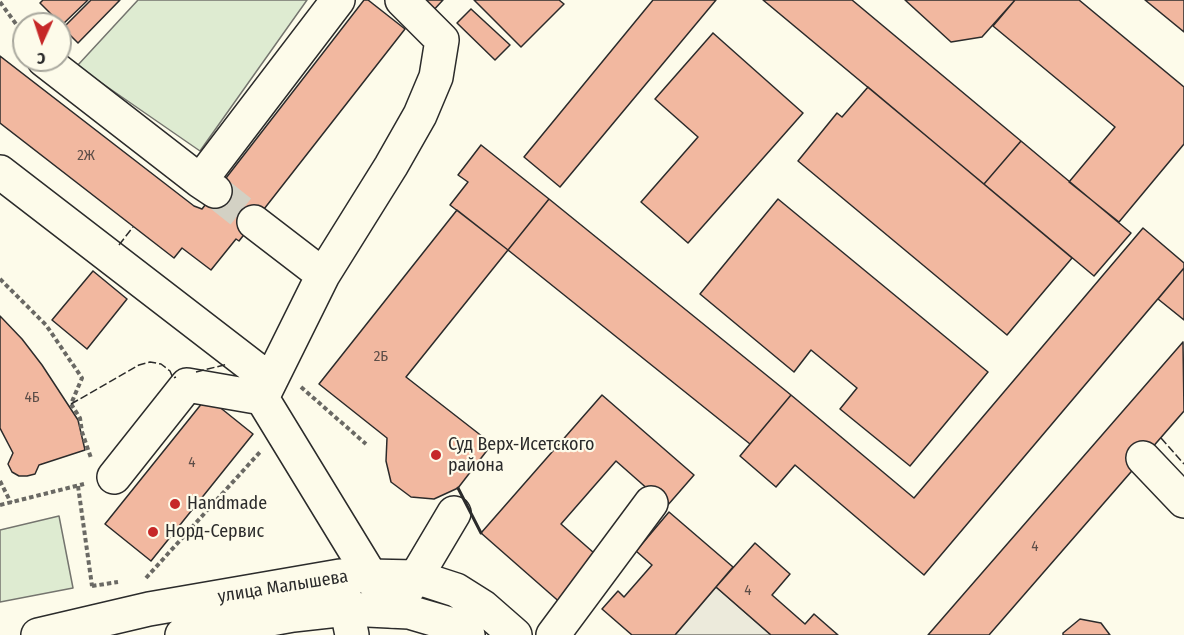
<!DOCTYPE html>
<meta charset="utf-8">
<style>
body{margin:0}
#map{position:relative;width:1184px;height:635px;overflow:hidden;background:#fdfbea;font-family:"Fira Sans Condensed",sans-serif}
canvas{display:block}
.north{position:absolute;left:12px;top:12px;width:60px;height:60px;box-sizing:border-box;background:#fdfbea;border:2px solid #a9a89e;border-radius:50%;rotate:183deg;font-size:16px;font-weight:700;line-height:24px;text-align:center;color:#2b2b2b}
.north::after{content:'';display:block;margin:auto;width:21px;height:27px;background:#c62828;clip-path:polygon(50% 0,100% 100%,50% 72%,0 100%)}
</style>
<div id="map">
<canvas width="1184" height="635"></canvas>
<div class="north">С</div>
</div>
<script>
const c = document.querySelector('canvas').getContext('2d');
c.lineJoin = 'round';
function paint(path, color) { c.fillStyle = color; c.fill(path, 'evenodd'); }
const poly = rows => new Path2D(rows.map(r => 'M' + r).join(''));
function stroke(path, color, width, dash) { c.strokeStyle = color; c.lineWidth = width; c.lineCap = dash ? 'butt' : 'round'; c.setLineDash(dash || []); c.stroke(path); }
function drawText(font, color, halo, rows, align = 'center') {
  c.font = font + ' "Fira Sans Condensed",sans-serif'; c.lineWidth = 4.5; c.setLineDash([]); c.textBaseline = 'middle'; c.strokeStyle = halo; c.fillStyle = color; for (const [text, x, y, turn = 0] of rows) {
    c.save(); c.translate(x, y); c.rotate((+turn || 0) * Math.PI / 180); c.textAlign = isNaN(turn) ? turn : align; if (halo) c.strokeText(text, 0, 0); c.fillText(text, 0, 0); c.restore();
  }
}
const green = poly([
 [138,0,307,0,200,151,77,66,138,0],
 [59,516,73,588,0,602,0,530,59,516]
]);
const parking = poly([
 [716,587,771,635,675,635,716,587]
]);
const building = poly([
 [43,0,88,0,62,25,40,3,43,0],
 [91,0,120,0,78,43,63,28,91,0],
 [364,0,368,0,405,29,239,241,236,239,211,270,182,248,174,258,0,123,0,56,194,206,202,209,364,0],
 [416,0,443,0,430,14,416,0],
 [474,0,559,0,564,4,521,47,474,0],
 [653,0,716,0,560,187,524,157,653,0],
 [763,0,852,0,1021,141,984,184,763,0],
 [905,0,1015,0,982,37,951,42,905,0],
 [1015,0,1079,0,1184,87,1184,144,1119,222,1069,182,1115,127,993,26,1015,0],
 [1145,0,1184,0,1184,32,1145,0],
 [471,9,510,45,495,60,457,23,471,9],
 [713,33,803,113,688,243,641,202,698,137,655,99,713,33],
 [868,87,1072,258,1007,335,798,161,837,113,842,117,868,87],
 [1021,141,1131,233,1094,276,984,184,1021,141],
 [481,145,549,199,508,250,450,205,468,182,458,175,481,145],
 [549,199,791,395,750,444,508,250,549,199],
 [778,199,988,372,910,466,840,409,857,388,811,350,794,372,700,294,778,199],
 [457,210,508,250,406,377,492,444,458,488,434,499,411,497,391,482,386,461,387,438,319,384,457,210],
 [1143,228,1184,263,1184,268,924,575,795,465,776,487,740,456,791,395,914,498,1143,228],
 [1184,268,1184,320,1158,299,1184,268],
 [93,271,127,299,87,349,52,320,93,271],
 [0,316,22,339,42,365,78,420,85,450,39,465,35,474,27,476,19,476,12,472,8,464,13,453,0,428,0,316],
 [1183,342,1184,411,989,635,928,635,1183,342],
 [602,395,694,475,667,506,616,461,561,524,602,560,563,605,481,533,602,395],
 [207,397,253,434,151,561,105,524,207,397],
 [669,512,733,567,675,635,632,635,602,609,618,591,624,597,652,565,636,551,669,512],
 [755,543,790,574,772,595,805,624,814,614,838,635,771,635,716,587,755,543],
 [1080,619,1101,623,1110,635,1063,635,1063,633,1080,619]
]);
const minorTunnel = poly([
 [215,191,254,222]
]);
const path = poly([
 [0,2,24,35],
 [0,279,46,325,82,378,71,404,80,418,82,432,91,458],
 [301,387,366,444],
 [0,481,11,503],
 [78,486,92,586],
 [0,505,84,484],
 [146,578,260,452],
 [92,586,118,582]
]);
const minor = poly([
 [402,0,442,40,436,77,420,115,391,166,323,275,262,398,392,611,416,577,454,513],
 [44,60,200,181],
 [0,172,270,380],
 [215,191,200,181,338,0],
 [254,222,323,275],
 [1143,458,1184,501],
 [114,477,187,385,262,398],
 [341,581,352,635],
 [553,635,651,503]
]);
const major = poly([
 [38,635,149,609,340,576,369,576,416,577,456,590,483,607,515,635],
 [182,635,293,615,347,609,409,612,457,626,468,635]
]);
const fence = poly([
 [119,245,133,227],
 [196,372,228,364],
 [71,404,139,365,150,362,161,364,170,371,173,378,176,377],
 [1161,438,1184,464]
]);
const wall = poly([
 [458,488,481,533]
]);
const markers = [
 [436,455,6,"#c62828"],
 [175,504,6,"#c62828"],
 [153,532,6,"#c62828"]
];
const numberNames = [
 ["2Ж",86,156],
 ["2Б",381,357],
 ["4Б",32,398],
 ["4",192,463],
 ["4",1035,547],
 ["4",748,591]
];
const poiNames = [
 ["Суд Верх-Исетского",448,445],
 ["района",448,466],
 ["Handmade",187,504],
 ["Норд-Сервис",165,532]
];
const streetNames = [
 ["улица Малышева",283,587,-9]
];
paint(green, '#deebd1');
stroke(green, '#74746e', 1.5);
paint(parking, '#eceadb');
stroke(parking, '#74746e', 1.5);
paint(building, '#f2b8a0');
stroke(building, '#2b2b2b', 1.5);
stroke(minorTunnel, '#d3d1c4', 33, [33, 16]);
stroke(minor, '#2b2b2b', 36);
stroke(major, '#2b2b2b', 36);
stroke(path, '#6a6964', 4, [4.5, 3]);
stroke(minor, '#fdfbea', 33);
stroke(major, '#fdfbea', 33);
stroke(fence, '#2b2b2b', 1.5, [8, 3]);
stroke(wall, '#2b2b2b', 3);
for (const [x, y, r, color] of markers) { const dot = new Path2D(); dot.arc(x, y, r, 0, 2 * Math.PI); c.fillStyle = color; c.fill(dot); stroke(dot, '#fdfbea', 2); }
drawText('15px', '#5d4e48', null, numberNames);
drawText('18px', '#2b2b2b', '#fdfbea', poiNames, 'left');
drawText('18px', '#2b2b2b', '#fdfbea', streetNames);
</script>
